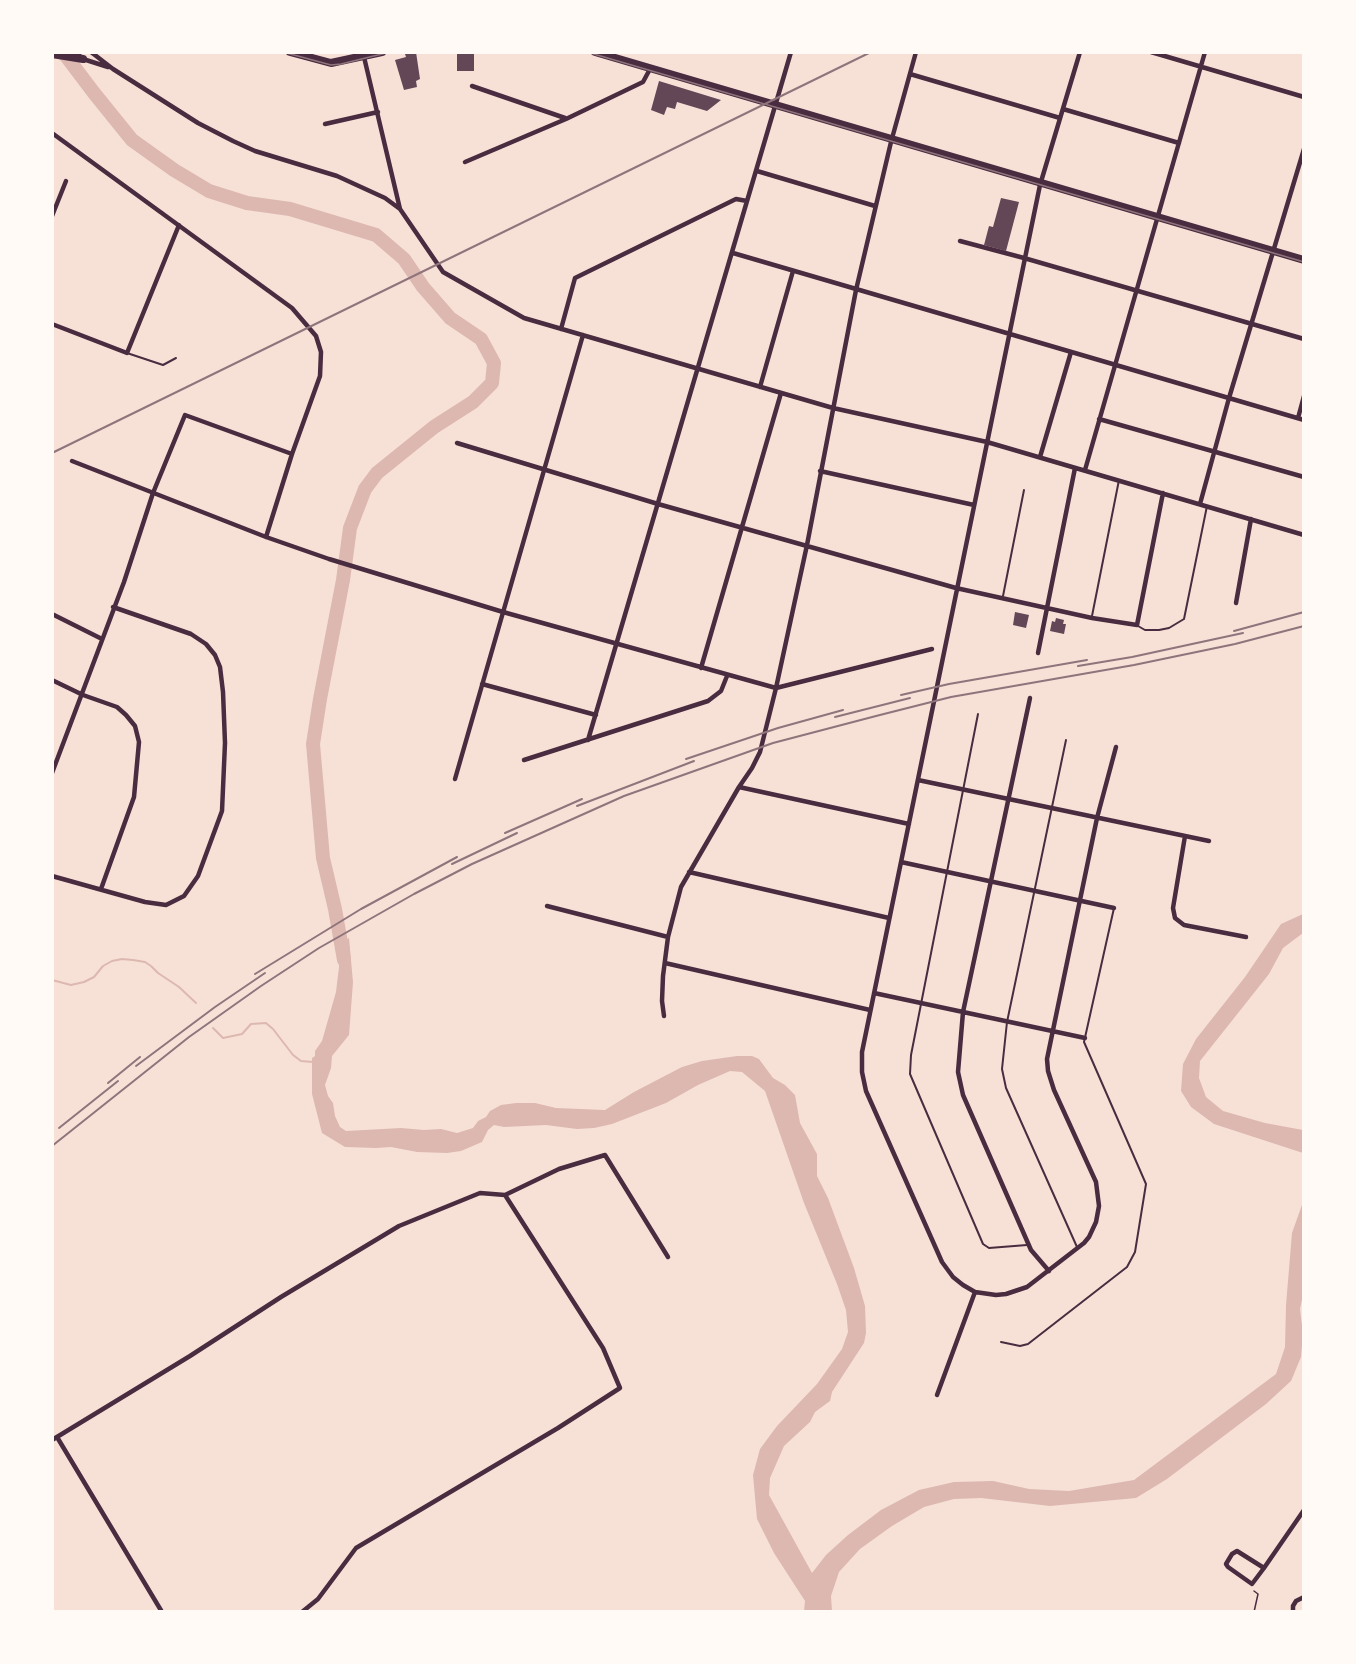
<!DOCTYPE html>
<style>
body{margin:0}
#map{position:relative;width:1356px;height:1664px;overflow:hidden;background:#f7e1d7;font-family:Quicksand,sans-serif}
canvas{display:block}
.frame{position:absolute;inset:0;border:54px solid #fffaf5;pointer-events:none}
</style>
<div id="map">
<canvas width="1356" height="1664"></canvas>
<div class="frame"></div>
</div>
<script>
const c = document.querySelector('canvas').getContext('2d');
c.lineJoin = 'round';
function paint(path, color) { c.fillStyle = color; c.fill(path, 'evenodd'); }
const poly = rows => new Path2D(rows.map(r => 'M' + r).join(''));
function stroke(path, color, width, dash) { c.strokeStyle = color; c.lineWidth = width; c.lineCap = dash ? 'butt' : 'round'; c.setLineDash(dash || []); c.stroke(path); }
const water = poly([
 [1303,914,1303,933,1283,948,1269,974,1200,1061,1199,1078,1206,1097,1223,1111,1265,1123,1303,1130,1303,1153,1214,1124,1191,1107,1181,1091,1183,1064,1196,1039,1245,977,1281,924],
 [349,938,353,982,349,1035,332,1056,331,1068,325,1085,328,1096,333,1103,335,1116,340,1127,346,1131,401,1128,424,1130,441,1129,457,1133,473,1128,478,1121,486,1117,490,1111,501,1105,516,1103,535,1103,556,1108,605,1110,634,1092,682,1067,702,1061,737,1056,752,1056,759,1059,773,1078,785,1085,795,1095,800,1123,817,1154,817,1176,828,1198,854,1268,865,1306,866,1333,864,1343,832,1392,830,1401,815,1412,810,1422,784,1446,770,1478,769,1495,812,1573,826,1555,848,1535,881,1510,919,1490,954,1482,993,1481,1029,1489,1069,1491,1134,1480,1276,1374,1285,1347,1286,1305,1292,1233,1303,1202,1304,1290,1300,1309,1303,1334,1301,1357,1291,1381,1266,1404,1167,1479,1136,1498,1050,1506,981,1498,954,1499,924,1507,892,1526,860,1549,839,1572,831,1596,832,1611,804,1611,805,1601,774,1553,757,1519,753,1475,760,1449,777,1426,817,1384,842,1349,848,1332,846,1310,837,1284,804,1203,765,1091,742,1072,730,1071,698,1085,666,1103,612,1124,594,1128,577,1129,546,1125,504,1127,494,1125,488,1130,482,1142,461,1151,447,1153,417,1152,391,1147,376,1148,345,1147,322,1133,312,1094,312,1058,315,1056,315,1051,322,1041,336,992,339,967,339,944]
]);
const stream = poly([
 [52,980,71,985,84,982,94,977,103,966,112,961,122,959,133,960,145,962,151,966,158,973,179,987,196,1003],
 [213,1028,223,1038,242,1034,251,1024,266,1023,273,1029,293,1055,301,1061,313,1062]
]);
const river = poly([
 [63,52,94,93,132,140,174,170,209,191,247,203,290,209,376,235,404,259,423,287,450,318,481,339,494,363,492,383,473,402,434,427,377,473,365,489,350,528,343,580,320,699,313,744,323,858,335,909,344,960]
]);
const building = poly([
 [416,52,420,79,416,81,417,87,404,90,395,60,406,57,405,54],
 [457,52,474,52,474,71,457,71],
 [659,81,721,100,707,111,677,102,675,109,667,107,664,115,651,110],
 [1001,198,1019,202,1006,251,984,245,989,226,993,227],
 [1015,612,1029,615,1026,628,1013,625],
 [1056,618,1064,620,1063,624,1066,624,1064,634,1050,631,1052,621,1055,622]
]);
const path = poly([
 [1254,1591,1258,1594,1254,1612]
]);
const service = poly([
 [127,353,163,365,176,358],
 [1003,596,1024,490],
 [1092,616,1119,480],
 [1138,626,1145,630,1159,630,1169,628,1184,619,1207,506],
 [978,714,911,1055,910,1074,983,1244,989,1248,1027,1245],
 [1066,740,1007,1022,1002,1069,1006,1088,1077,1247],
 [1001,1342,1020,1346,1028,1344,1127,1267,1135,1252,1146,1184,1084,1042,1114,908]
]);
const minor = poly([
 [75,52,83,59,108,67],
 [91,52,113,69,198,123,233,141,255,151,337,176,385,198,400,209,443,272,524,318,833,408,987,442,1304,535],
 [1080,52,1040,185,862,1052,862,1072,866,1091,942,1262,953,1277,963,1285,975,1292,996,1295,1006,1294,1027,1287,1084,1243,1089,1237,1096,1222,1099,1206,1096,1182,1054,1090,1048,1071,1047,1059,1097,818,1116,747],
 [1151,52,1304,97],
 [364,57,400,209],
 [910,74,1060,118],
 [472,86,565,118],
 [1063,109,1179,143],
 [325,124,378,112],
 [52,133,292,308,316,336,321,352,320,376,292,454,266,537],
 [465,162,566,119,643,82,650,69],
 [757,171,875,206],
 [52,216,66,181],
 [960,241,1024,258,1304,339],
 [733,253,1304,420],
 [52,324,127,353,179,225],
 [561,329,575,278,736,199,747,201],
 [760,387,793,271],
 [1298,418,1304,396],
 [1099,419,1304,477],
 [457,443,658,504,956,588,1092,618,1137,625,1163,493],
 [1040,457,1071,352],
 [72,461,266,537,329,559,503,612,776,688,932,649],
 [1085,470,1205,52],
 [820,471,974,505],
 [1200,504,1229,398,1304,149],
 [1236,603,1251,519],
 [52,614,102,639],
 [1038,653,1075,468],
 [701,668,781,393],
 [52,680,83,695,117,707,126,715,135,726,139,742,134,797,101,889],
 [482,684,596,715],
 [1030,698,963,1012,958,1072,963,1095,1031,1250,1049,1271],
 [588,740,791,52],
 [524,760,708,701,721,691,727,676],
 [52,773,124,582,153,493,185,415,292,454],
 [455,779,583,335],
 [918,780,1209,841],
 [739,787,909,824],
 [1185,836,1173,908,1175,918,1184,925,1246,937],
 [901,862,1114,908],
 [689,872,889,918],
 [52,876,145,902,166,905,184,896,198,876,222,811,225,743,223,692,220,667,215,655,206,644,191,634,113,607],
 [547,906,668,937],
 [665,963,870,1010],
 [874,993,1085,1038],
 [664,1016,662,1001,663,976,668,937,681,887,739,787,752,768,760,752,776,688,807,545,856,290,891,142,916,52],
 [937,1395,975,1292],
 [57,1437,162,1612],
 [52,1440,190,1356,281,1297,399,1226,480,1193,505,1195,559,1169,605,1155,668,1257],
 [1264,1568,1237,1551,1232,1554,1226,1564,1228,1567,1252,1584,1264,1568,1304,1510],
 [302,1612,318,1599,356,1548,558,1428,620,1388,603,1348,505,1195],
 [1293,1612,1293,1606,1296,1601,1304,1597]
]);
const primary = poly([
 [290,52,331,63,382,52],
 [595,52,1304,260],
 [52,54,83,59]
]);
const tram = poly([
 [283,52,331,65,341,64,390,52],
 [587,52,1304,262]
]);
const rail = poly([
 [52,453,871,52],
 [1234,631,1304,612],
 [1078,666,1132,657,1243,633],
 [901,695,949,684,1087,660],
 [835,717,910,698],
 [686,759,778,728,843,710],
 [577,806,694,761],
 [505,833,582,799],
 [452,864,517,833],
 [255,974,361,909,457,857],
 [136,1066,215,1007,265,973],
 [108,1083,140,1057],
 [59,1128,118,1081],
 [52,1146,189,1037,261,986,319,948,414,894,472,864,624,796,773,743,876,716,951,697,1134,665,1235,644,1304,626]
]);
paint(water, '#dcb8b0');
stroke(stream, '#dcb8b0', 2);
stroke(river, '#dcb8b0', 14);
paint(building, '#644757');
stroke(path, '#4a2c40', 1.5);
stroke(service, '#4a2c40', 2);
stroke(minor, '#4a2c40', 4.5);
stroke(primary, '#4a2c40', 8);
stroke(tram, '#8f747c', 1.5);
stroke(rail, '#8f747c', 2);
</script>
